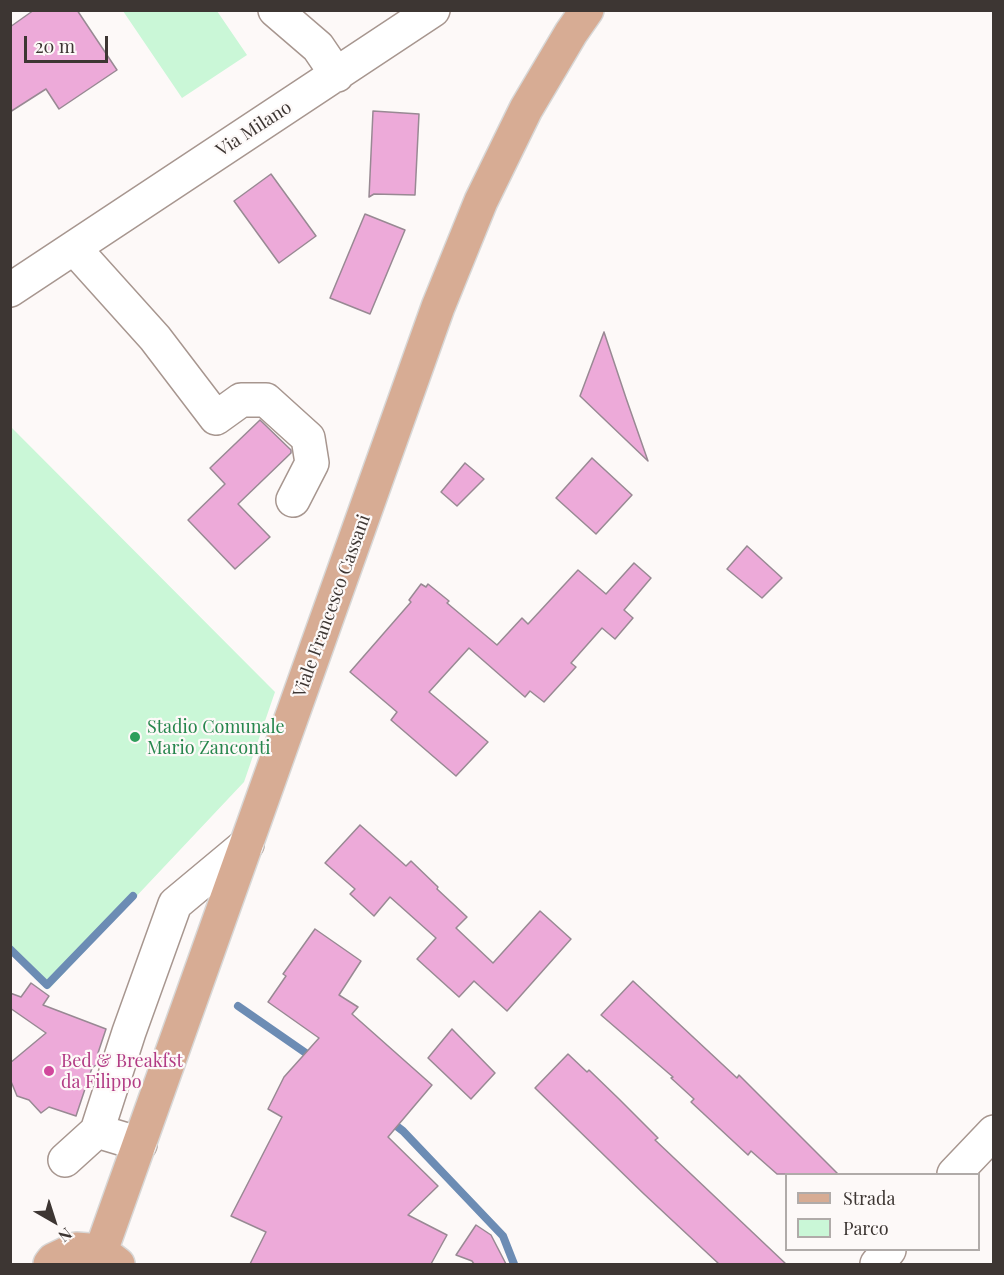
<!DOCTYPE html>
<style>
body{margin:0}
#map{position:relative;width:1004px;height:1275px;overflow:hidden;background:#fdf9f8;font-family:"Playfair Display",serif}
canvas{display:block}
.frame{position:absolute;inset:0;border:12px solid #3d3633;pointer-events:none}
.legend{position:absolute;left:785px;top:1173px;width:195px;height:78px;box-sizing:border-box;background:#fdf9f8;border:2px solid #b0aba9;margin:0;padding:8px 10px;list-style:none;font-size:18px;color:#3d3633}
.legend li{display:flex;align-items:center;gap:12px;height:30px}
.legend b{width:30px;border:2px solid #b0aba9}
.north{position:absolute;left:24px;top:1191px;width:60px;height:60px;-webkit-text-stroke:4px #fdf9f8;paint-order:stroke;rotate:141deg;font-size:16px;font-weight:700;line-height:24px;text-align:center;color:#3d3633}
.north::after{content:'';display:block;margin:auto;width:21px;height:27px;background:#3d3633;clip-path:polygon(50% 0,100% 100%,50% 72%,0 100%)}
.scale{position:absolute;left:24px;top:36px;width:84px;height:27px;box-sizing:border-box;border:3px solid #3d3633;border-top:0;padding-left:8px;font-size:18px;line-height:21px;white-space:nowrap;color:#3d3633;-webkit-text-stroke:4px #fdf9f8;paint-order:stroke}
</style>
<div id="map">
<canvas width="1004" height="1275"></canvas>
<div class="frame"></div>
<ul class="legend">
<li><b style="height:8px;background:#d7ac94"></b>Strada</li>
<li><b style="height:16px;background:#caf7d7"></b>Parco</li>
</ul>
<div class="north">N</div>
<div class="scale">20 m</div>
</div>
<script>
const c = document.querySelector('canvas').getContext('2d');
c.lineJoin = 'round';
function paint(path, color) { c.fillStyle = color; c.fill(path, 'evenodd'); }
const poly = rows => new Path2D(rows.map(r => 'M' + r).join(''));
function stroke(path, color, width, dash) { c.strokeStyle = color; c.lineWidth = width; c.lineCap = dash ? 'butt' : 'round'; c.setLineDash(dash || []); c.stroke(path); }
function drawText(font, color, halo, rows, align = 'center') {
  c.font = font + ' "Playfair Display",serif'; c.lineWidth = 4.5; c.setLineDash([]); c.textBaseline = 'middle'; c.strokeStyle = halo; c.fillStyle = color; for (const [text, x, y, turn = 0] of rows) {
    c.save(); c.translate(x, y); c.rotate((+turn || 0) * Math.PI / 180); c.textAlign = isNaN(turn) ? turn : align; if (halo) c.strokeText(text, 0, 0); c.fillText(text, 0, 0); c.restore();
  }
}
const green = poly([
 [123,11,217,11,247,55,182,98],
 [11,427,275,692,244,782,49,989,11,951]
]);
const stream = poly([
 [10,949,47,985,133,896],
 [238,1006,313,1058],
 [390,1121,403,1131,503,1236,514,1264]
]);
const building = poly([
 [34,10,77,10,117,70,59,109,46,89,10,112,10,27,34,10],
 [373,111,419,114,415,195,374,194,369,197,373,111],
 [271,174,316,236,279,263,234,201,271,174],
 [365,214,405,230,370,314,330,298,365,214],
 [604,332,626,398,648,461,580,396,604,332],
 [260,420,291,450,291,453,238,504,270,537,235,569,188,520,225,484,210,468,260,420],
 [592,458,632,495,596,534,556,498,592,458],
 [465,463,484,479,457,506,441,492,465,463],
 [747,546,782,578,762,598,727,569,747,546],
 [634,563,651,578,624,610,633,618,615,639,602,628,571,663,576,667,544,702,530,691,525,697,469,648,429,692,488,742,456,776,391,720,397,712,350,672,411,602,409,600,421,584,426,587,428,584,449,601,447,603,497,645,522,618,528,624,578,570,606,594,634,563],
 [360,825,406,866,411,861,438,887,437,889,467,917,456,928,493,963,540,911,571,939,507,1011,474,981,459,997,417,959,436,938,390,897,374,916,350,894,355,889,325,863,360,825],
 [315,929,361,961,339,995,358,1007,352,1014,432,1085,388,1137,438,1186,408,1215,447,1235,431,1264,250,1264,266,1232,231,1216,282,1117,268,1109,284,1077,319,1038,268,1002,286,976,283,974,315,929],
 [633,981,737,1078,739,1075,838,1174,777,1174,751,1151,748,1155,691,1102,694,1099,671,1078,673,1077,601,1015,633,981],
 [31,983,49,996,43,1005,106,1029,98,1053,101,1057,100,1062,92,1068,76,1116,49,1107,41,1113,29,1100,17,1096,10,1079,10,1063,46,1033,10,1008,10,993,21,997,31,983],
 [452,1029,495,1073,471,1099,428,1058,452,1029],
 [568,1054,587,1072,589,1070,619,1099,658,1138,655,1140,786,1264,719,1264,644,1194,535,1088,568,1054],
 [476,1225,491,1235,506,1264,474,1264,472,1261,456,1255,476,1225]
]);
const minor = poly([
 [275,10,318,47,337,75],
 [74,248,155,338,216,418,241,400,266,400,308,438,312,463,293,500],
 [10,290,433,10],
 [140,1144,97,1131,129,1032,175,904,247,844],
 [65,1160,97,1131],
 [954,1174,994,1132],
 [877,1264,889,1250]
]);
const major = poly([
 [101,1251,438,307,481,201,526,109,571,33,587,10],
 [50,1264,53,1260,76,1249,101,1251,118,1264]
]);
const markers = [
 [135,737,6,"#2e9e5b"],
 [49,1071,6,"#d1479c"]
];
const streetNames = [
 ["Via Milano",254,129,-33],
 ["Viale Francesco Cassani",332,606,-70]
];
const leisureNames = [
 ["Stadio Comunale",147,727],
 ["Mario Zanconti",147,748]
];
const hotelNames = [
 ["Bed & Breakfst",61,1061],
 ["da Filippo",61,1082]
];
paint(green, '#caf7d7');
stroke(stream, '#6c8cb4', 8);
paint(building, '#edaad9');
stroke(building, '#988993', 1.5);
stroke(minor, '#a7968f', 36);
stroke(major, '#d8d7d6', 36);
stroke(minor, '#fff', 33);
stroke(major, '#d7ac94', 33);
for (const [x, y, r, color] of markers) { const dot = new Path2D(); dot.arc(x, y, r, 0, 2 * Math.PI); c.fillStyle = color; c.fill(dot); stroke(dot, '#fdf9f8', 2); }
drawText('18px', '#3d3633', '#fdf9f8', streetNames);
drawText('18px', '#27864d', '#fdf9f8', leisureNames, 'left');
drawText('18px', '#b23c85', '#fdf9f8', hotelNames, 'left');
</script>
